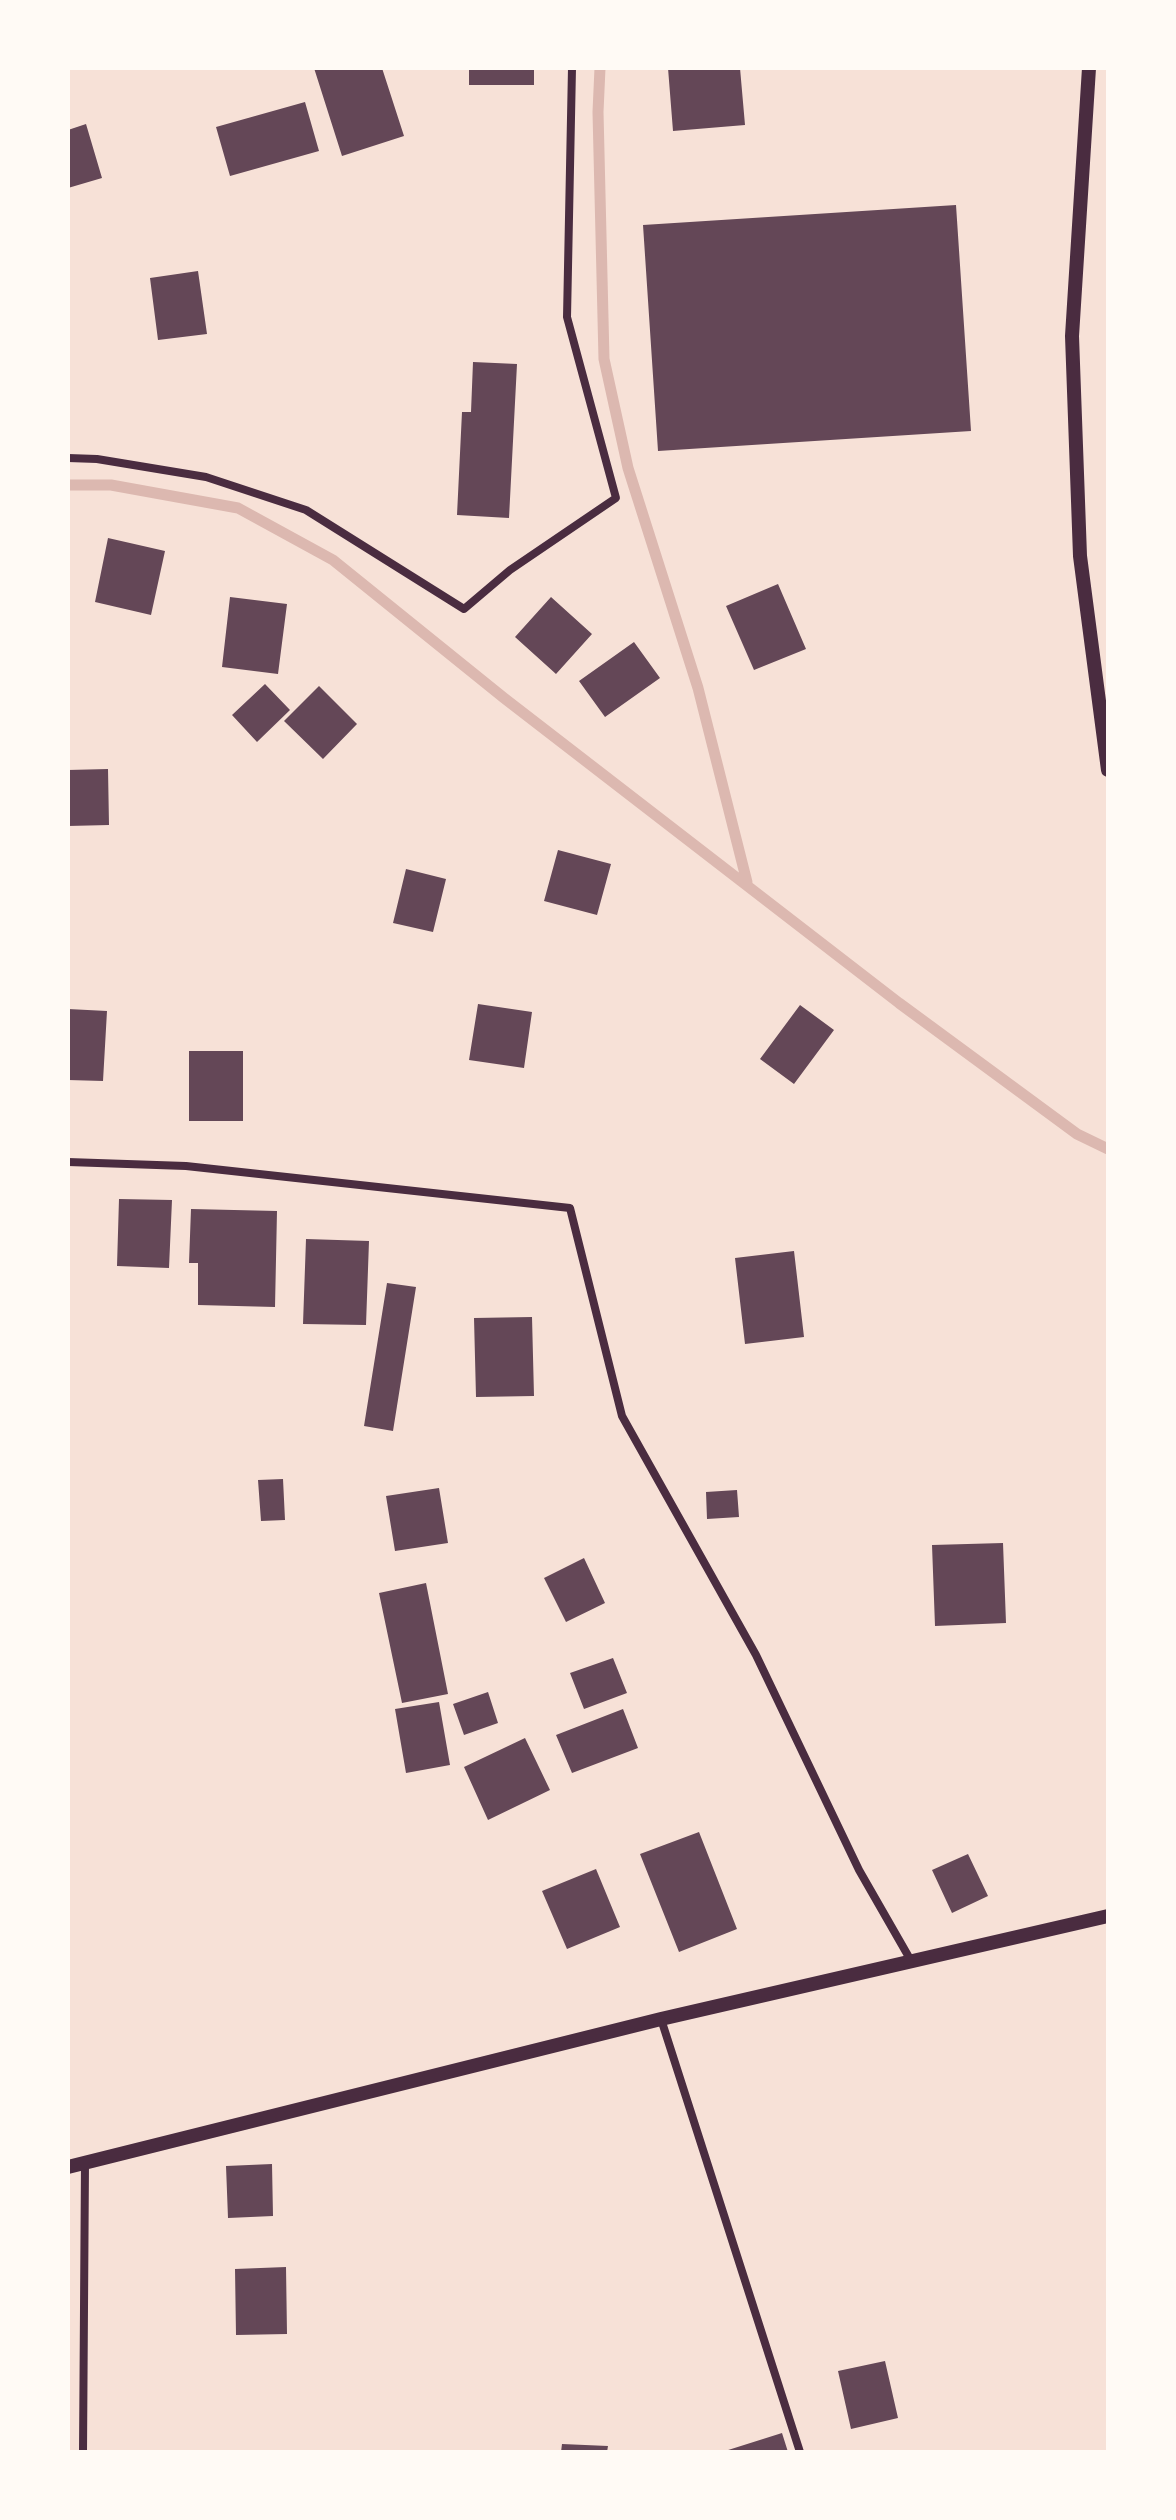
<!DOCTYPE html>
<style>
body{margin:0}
#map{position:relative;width:1176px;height:2520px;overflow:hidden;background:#f7e1d7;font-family:Karla,sans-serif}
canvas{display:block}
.frame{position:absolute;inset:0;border:70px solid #fffaf5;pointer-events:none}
</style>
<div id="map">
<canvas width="1176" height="2520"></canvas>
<div class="frame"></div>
</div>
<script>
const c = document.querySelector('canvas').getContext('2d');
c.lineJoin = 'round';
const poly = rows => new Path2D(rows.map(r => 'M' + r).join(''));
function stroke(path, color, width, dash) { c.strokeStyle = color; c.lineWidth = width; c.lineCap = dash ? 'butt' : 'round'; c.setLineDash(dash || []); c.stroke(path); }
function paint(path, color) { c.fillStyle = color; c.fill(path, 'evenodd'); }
const stream = poly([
 [600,68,598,112,604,359,628,468,698,688,747,882],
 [68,485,111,485,238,508,333,560,504,698,899,1003,1077,1134,1108,1149]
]);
const building = poly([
 [314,68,382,68,404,136,342,156],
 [469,68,534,68,534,85,469,85],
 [668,68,740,68,745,125,673,131],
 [305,102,319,151,230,176,216,127],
 [86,124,102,178,68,188,68,130],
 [956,205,971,431,658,451,643,225],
 [198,271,207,334,158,340,150,278],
 [473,362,517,364,509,518,457,515,462,412,471,412],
 [108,538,165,551,151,615,95,602],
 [778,584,806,649,754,670,726,606],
 [230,597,287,604,278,674,222,667],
 [551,597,592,634,556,674,515,637],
 [634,642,660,678,605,717,579,681],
 [265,684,290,710,257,742,232,715],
 [319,686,357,724,323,759,284,721],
 [108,769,109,825,68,826,68,770],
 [558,850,611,864,597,915,544,901],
 [406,869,446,879,433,932,393,923],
 [478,1004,532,1012,524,1068,469,1060],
 [800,1005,834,1030,794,1084,760,1059],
 [68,1009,107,1011,103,1081,68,1080],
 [189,1051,243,1051,243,1121,189,1121],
 [119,1199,172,1200,169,1268,117,1266],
 [191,1209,277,1211,275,1307,198,1305,198,1263,189,1263],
 [306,1239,369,1241,366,1325,303,1324],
 [794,1251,804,1337,745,1344,735,1258],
 [387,1283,416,1287,393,1431,364,1426],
 [532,1317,534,1396,476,1397,474,1318],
 [283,1479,285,1520,261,1521,258,1480],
 [439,1488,448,1543,395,1551,386,1496],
 [737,1490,739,1517,707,1519,706,1492],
 [1003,1543,1006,1623,935,1626,932,1545],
 [584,1558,605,1603,566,1622,544,1578],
 [426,1583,448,1694,402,1703,379,1593],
 [613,1658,627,1693,584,1709,570,1673],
 [488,1692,498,1723,464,1735,453,1704],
 [439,1702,450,1765,406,1773,395,1709],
 [623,1709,638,1748,572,1773,556,1735],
 [525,1738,550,1790,488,1820,464,1767],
 [699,1832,737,1929,679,1952,640,1854],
 [968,1854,988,1896,952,1913,932,1870],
 [596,1869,620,1927,567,1949,542,1891],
 [272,2164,273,2216,228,2218,226,2166],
 [286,2267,287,2334,236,2335,235,2269],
 [885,2361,898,2418,851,2429,838,2371],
 [782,2433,788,2452,725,2452,725,2451],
 [562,2444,608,2446,607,2452,561,2452]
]);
const minor = poly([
 [68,458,97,459,206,477,306,510,464,609,510,570,616,498,567,317,572,68],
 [68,1162,186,1166,570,1208,622,1416,756,1655,859,1870,910,1959],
 [661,2019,800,2452],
 [83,2452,85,2163]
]);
const tertiary = poly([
 [1089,68,1072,336,1080,556,1108,770],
 [68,2167,661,2019,1108,1916]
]);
stroke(stream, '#dcb8b0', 11);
paint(building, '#644757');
stroke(minor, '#4a2c40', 8);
stroke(tertiary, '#4a2c40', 14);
</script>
